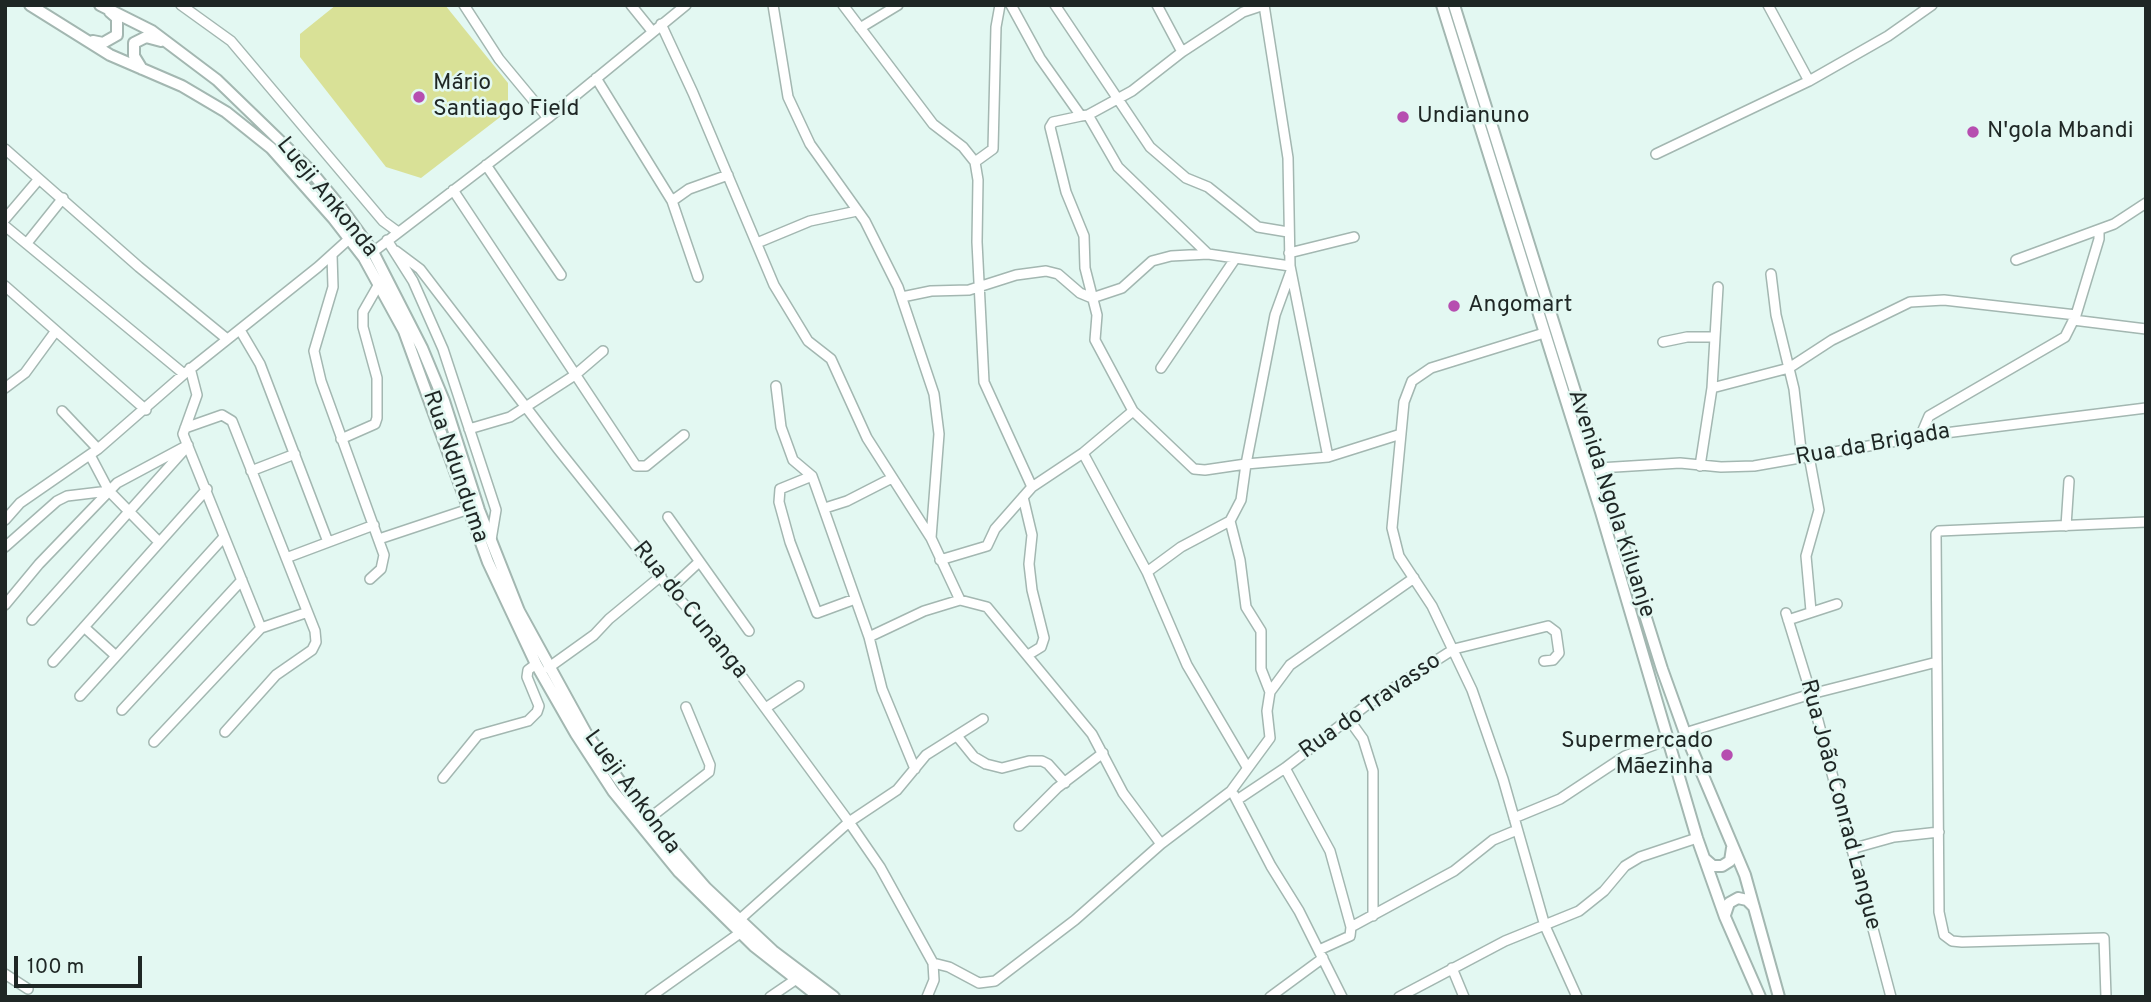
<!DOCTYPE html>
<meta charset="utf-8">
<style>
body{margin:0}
#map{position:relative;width:2151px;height:1002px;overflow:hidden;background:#e3f8f2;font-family:Overpass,sans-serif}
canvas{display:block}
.frame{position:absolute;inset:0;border:7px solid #1f2725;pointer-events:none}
.scale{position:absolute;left:14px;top:956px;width:128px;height:32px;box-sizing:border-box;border:4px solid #1f2725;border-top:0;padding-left:9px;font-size:21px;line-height:24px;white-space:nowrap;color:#1f2725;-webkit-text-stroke:5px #e3f8f2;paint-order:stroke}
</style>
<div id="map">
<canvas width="2151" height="1002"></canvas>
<div class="frame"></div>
<div class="scale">100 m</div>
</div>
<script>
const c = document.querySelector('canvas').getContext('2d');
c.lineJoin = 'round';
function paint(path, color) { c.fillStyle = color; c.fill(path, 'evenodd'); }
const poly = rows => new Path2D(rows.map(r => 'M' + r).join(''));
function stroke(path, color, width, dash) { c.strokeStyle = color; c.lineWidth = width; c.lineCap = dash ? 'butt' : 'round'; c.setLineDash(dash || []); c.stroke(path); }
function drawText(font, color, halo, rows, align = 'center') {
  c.font = font + ' Overpass,sans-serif'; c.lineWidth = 5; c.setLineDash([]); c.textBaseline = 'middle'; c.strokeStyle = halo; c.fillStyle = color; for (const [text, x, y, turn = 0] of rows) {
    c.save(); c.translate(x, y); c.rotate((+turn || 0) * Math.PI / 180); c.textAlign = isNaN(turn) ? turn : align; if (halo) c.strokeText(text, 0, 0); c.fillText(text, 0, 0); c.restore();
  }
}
const green = poly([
 [336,5,445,5,508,83,508,111,421,178,386,167,300,57,300,34]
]);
const minor = poly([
 [181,5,231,41,383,221,398,232],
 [464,5,499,59,548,118],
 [631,5,652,31],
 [773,5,788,97,810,144,865,221,898,287,934,394,939,434,931,538],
 [843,5,933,124,963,147,975,162,978,180,977,242,984,382,1032,487],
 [1011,5,1040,58,1081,116,1088,115,1118,167,1208,254,1290,266],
 [1055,5,1150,147,1186,178,1208,187,1258,227,1288,232],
 [1157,5,1182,52],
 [1264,5,1288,158,1290,266,1328,457,1401,434],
 [1768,5,1809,81],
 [661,24,693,93,774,285,808,341,831,359,867,438,931,538,960,600],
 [860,28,898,5],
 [596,78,672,201,698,277],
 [1088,115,1132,91,1182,52,1243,12,1264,5],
 [1081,116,1053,122,1050,127,1066,192,1084,236,1085,268,1097,315,1095,340,1133,411,1194,469,1205,470,1246,464,1275,315,1291,271],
 [5,149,139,267,227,339],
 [1656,154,1809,81,1888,36,1932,5],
 [975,162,993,149,996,27,1000,5],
 [486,165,561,275],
 [453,190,636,466,646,466,684,435],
 [672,201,689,189,728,175],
 [5,219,39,179],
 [5,226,184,374],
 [387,240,413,281,443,349,496,510,491,540],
 [27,243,63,198],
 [757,243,810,221,857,211],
 [396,251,420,269,558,449,670,589,707,629,849,822,880,867,933,963,934,980,927,997],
 [373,252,548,118,686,5],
 [1289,253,1354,237],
 [332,255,333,287,314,351,321,381,384,555,381,569,370,579],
 [2016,260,2114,224,2146,203],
 [1771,274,1776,315,1794,389,1802,458],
 [5,286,146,410],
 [902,297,931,291,969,290,1016,275,1046,271,1058,274,1080,293,1092,298,1122,288,1152,261,1171,256,1208,254],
 [2073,320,2146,329],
 [240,330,260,364,328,542],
 [1544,333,1431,368,1412,381,1404,402,1392,528,1399,556,1432,606,1472,690,1503,779,1545,926,1577,997],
 [1663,342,1687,337,1715,337],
 [190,368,197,395,183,434,261,628],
 [1161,368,1235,259],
 [776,386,781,427,793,460,812,476,816,487,869,637,924,611,960,600,987,607,1092,734,1123,793,1161,844],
 [5,388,25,373,55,332],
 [1712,388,1789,368,1832,340,1910,302,1944,300,2076,315],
 [62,411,98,449],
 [185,428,222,415,232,421,315,631,316,642,312,650,276,675,225,732],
 [469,429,510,417,575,375,603,351],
 [1920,437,1929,416,2065,337,2076,315,2099,239,2099,230],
 [341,439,375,424,377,418,377,378,363,327,363,312,379,284],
 [1083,453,1147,572,1187,665,1247,767],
 [90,455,109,491,159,542],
 [1809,456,1819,510,1806,556,1811,611],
 [1700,466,1712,388,1718,287],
 [1599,468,1680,463,1721,467,1754,466,1937,434,2146,408],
 [251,471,295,454],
 [812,476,780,489,779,502,790,542,817,613,855,599],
 [1023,497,1032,535,1029,564,1032,590,1044,638,1041,647,1028,655],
 [825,508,847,501,892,478],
 [668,517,749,631],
 [5,520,20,503,98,449,184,374,318,267,349,239],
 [1230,521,1240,560,1246,607,1261,631,1261,669,1270,692],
 [2066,526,2069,481],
 [379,539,466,510],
 [5,547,57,501,67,496,109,491],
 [286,558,374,525],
 [940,560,987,546,995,529,1032,487,1083,453,1133,411],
 [1147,572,1181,547,1230,521,1241,500,1246,464,1328,457],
 [670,589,699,562],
 [5,605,39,564,117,483,188,445],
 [1786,613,1811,694,1891,997],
 [32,620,185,449],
 [1788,620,1837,604],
 [84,627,116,656],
 [869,637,882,689,915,769],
 [53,662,207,489],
 [548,668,594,635,609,619,661,576],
 [80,696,224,537],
 [767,707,799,686],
 [122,710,242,580],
 [1350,721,1363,739,1373,771,1373,916],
 [1685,733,1811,694,1937,662],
 [957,736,974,757,986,764,1002,768,1029,761,1042,761,1048,764,1065,783],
 [154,742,261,628,305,613],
 [1285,768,1330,851,1351,927,1454,871,1493,840,1517,830],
 [443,778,478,735,528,721,537,712,539,706,527,677,528,670,536,664],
 [1234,795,1271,866,1299,911,1342,997],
 [1237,800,1285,768,1368,704,1454,649,1548,626,1556,632,1559,653,1553,660,1544,661],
 [1514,818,1560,799,1625,756,1670,739],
 [647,820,709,772,710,765,686,707],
 [1019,826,1057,788,1103,753],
 [1851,849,1894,837,1939,832],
 [739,920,849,822,897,790,926,755,983,719],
 [1319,950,1350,936,1351,927],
 [933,963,949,967,979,983,995,981,1075,920,1161,844,1231,791,1270,738,1267,711,1270,692,1290,665,1414,578],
 [1452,968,1464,997],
 [5,974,28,989],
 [650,997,740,933],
 [770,997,795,980],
 [1270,997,1323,958],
 [1399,997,1505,941,1579,911,1604,891,1625,866,1640,857,1697,838],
 [2106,997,2104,938,1962,942,1952,941,1944,935,1939,912,1936,534,1939,531,2146,522]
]);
const major = poly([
 [30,5,110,55,182,86,226,112,271,148,333,218,364,258,404,331,488,562,536,664,576,734,613,791,679,872,754,946,819,997],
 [100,5,152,31,217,80,309,169,342,209,373,252,422,348,444,401,479,510,519,611,586,733,647,820,706,888,773,951,834,997],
 [1442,5,1601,512,1697,838,1725,917,1760,997],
 [1454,5,1662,669,1685,733,1745,875,1779,997],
 [93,41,103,43,117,35,117,18,110,12],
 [142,69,134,56,134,43,146,37,161,41],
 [1705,859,1713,866,1722,866,1730,861,1732,848],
 [1725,915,1729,903,1738,898,1747,900,1754,907]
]);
const markers = [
 [419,97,7,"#b64eb0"],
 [1403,117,7,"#b64eb0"],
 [1973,132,7,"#b64eb0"],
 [1454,306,7,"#b64eb0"],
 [1727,755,7,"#b64eb0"]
];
const poiNames = [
 ["Mário",433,84],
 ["Santiago Field",433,110],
 ["Undianuno",1417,117],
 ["N'gola Mbandi",1987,132],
 ["Angomart",1468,306],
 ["Supermercado",1713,742,"right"],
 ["Mãezinha",1713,768,"right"]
];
const streetNames = [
 ["Lueji Ankonda",326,198,51],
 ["Rua da Brigada",1873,446,-10],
 ["Rua Ndunduma",454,467,71],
 ["Avenida Ngola Kiluanje",1610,504,72],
 ["Rua do Cunanga",689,611,51],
 ["Rua do Travasso",1371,707,-35],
 ["Lueji Ankonda",631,793,54],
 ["Rua João Conrad Langue",1839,805,75]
];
paint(green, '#d9e197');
stroke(minor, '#a3b7b1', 12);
stroke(major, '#a3b7b1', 14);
stroke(minor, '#fff', 9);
stroke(major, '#fff', 10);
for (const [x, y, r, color] of markers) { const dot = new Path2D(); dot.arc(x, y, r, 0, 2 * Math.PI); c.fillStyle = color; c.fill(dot); stroke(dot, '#e3f8f2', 2.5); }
drawText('23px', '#1f2725', '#e3f8f2', poiNames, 'left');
drawText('23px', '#1f2725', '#e3f8f2', streetNames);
</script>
